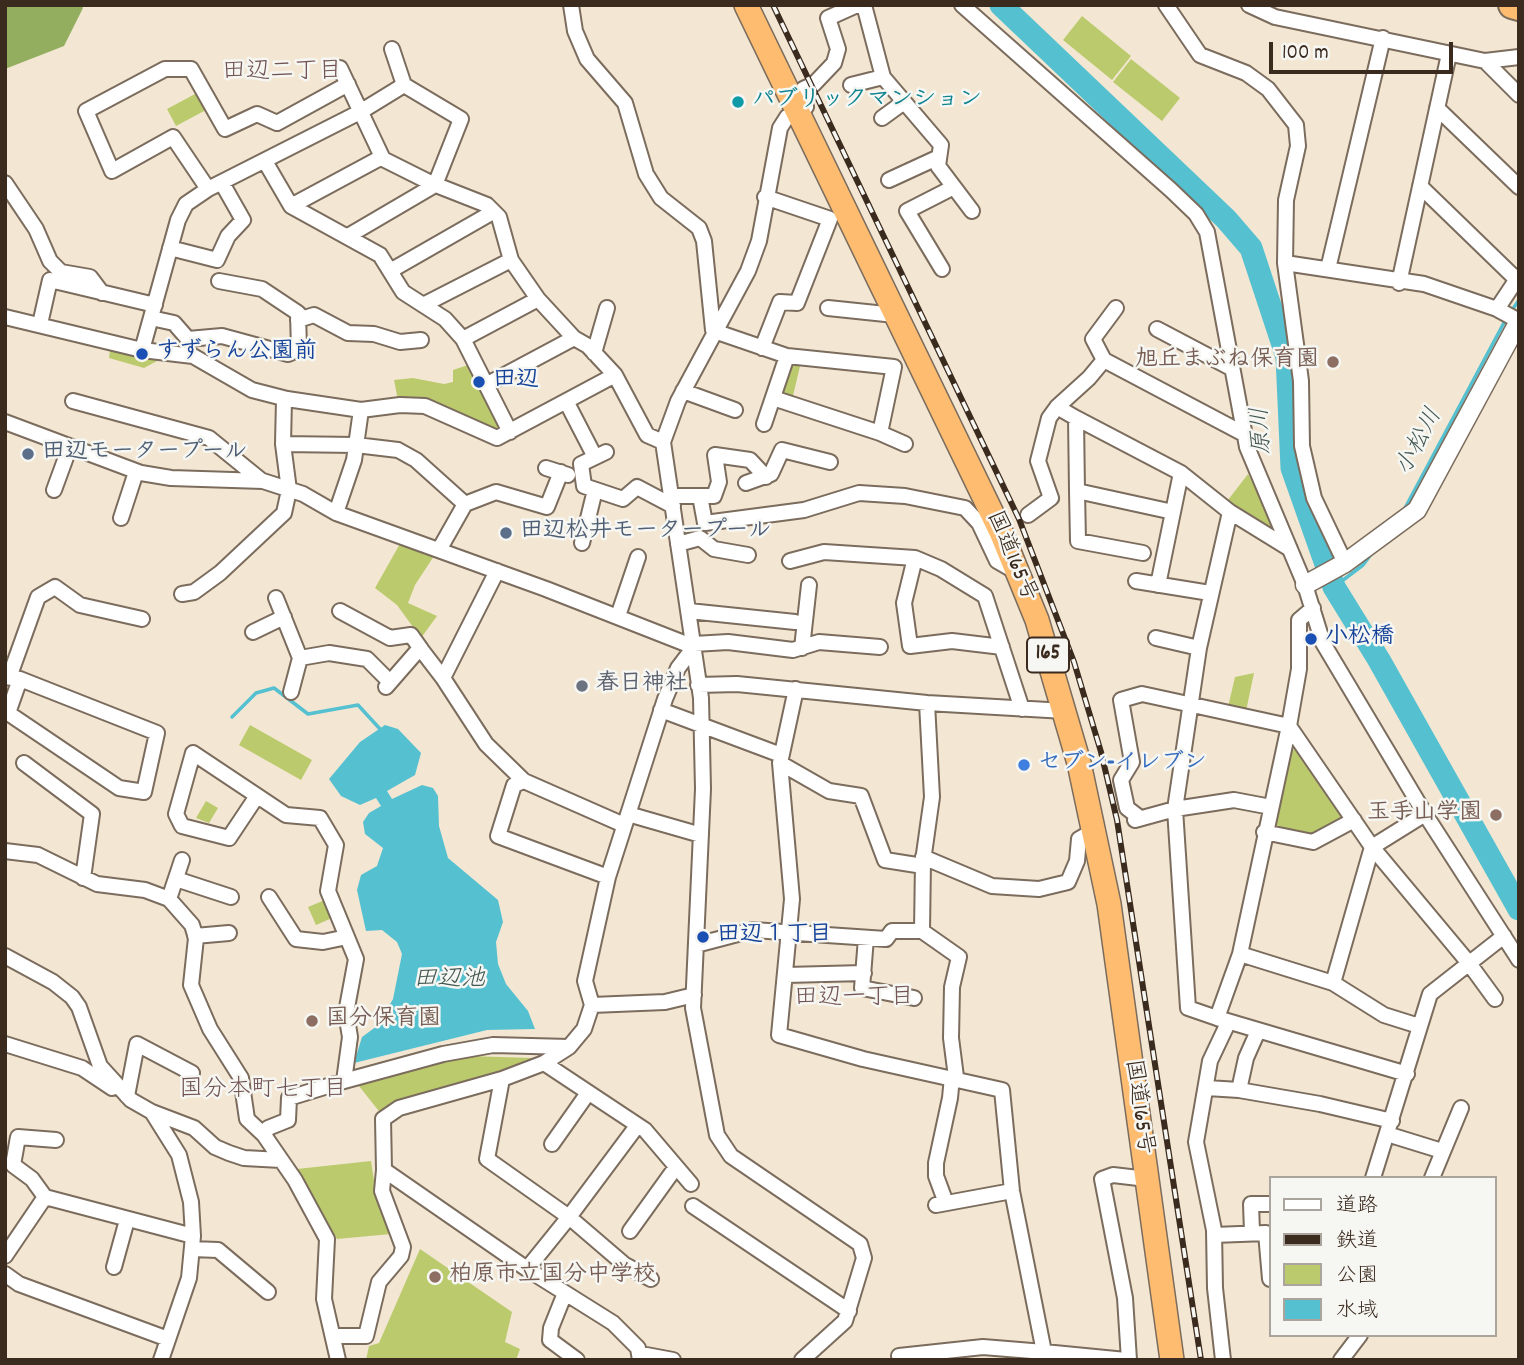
<!DOCTYPE html>
<meta charset="utf-8">
<style>
body{margin:0}
#map{position:relative;width:1524px;height:1365px;overflow:hidden;background:#f3e7d3;font-family:Dekko,"Klee One",sans-serif}
canvas{display:block}
.frame{position:absolute;inset:0;border:7px solid #3b2a1e;pointer-events:none}
.legend{position:absolute;left:1269px;top:1176px;width:228px;height:161px;box-sizing:border-box;background:#f6f6f2;border:2px solid #aba49d;margin:0;padding:9px 12px;list-style:none;font-size:21px;color:#3b2a1e}
.legend li{display:flex;align-items:center;gap:14px;height:35px}
.legend b{width:35px;border:2px solid #aba49d}
.scale{position:absolute;left:1269px;top:42px;width:184px;height:32px;box-sizing:border-box;border:4px solid #3b2a1e;border-top:0;padding-left:9px;font-size:21px;line-height:24px;white-space:nowrap;color:#3b2a1e;-webkit-text-stroke:5px #f6f6f2;paint-order:stroke}
</style>
<div id="map">
<canvas width="1524" height="1365"></canvas>
<div class="frame"></div>
<ul class="legend">
<li><b style="height:9px;background:#fff"></b>道路</li>
<li><b style="height:9px;background:#3b2a1e"></b>鉄道</li>
<li><b style="height:19px;background:#bbca6c"></b>公園</li>
<li><b style="height:19px;background:#55c0d0"></b>水域</li>
</ul>
<div class="scale">100 m</div>
</div>
<script>
const c = document.querySelector('canvas').getContext('2d');
c.lineJoin = 'round';
function paint(path, color) { c.fillStyle = color; c.fill(path, 'evenodd'); }
const poly = rows => new Path2D(rows.map(r => 'M' + r).join(''));
function stroke(path, color, width, dash) { c.strokeStyle = color; c.lineWidth = width; c.lineCap = dash ? 'butt' : 'round'; c.setLineDash(dash || []); c.stroke(path); }
function drawText(font, color, halo, rows, align = 'center') {
  c.font = font + ' Dekko,"Klee One",sans-serif'; c.lineWidth = 5; c.setLineDash([]); c.textBaseline = 'middle'; c.strokeStyle = halo; c.fillStyle = color; for (const [text, x, y, turn = 0] of rows) {
    c.save(); c.translate(x, y); c.rotate((+turn || 0) * Math.PI / 180); c.textAlign = isNaN(turn) ? turn : align; if (halo) c.strokeText(text, 0, 0); c.fillText(text, 0, 0); c.restore();
  }
}
const green = poly([
 [1082,16,1131,56,1112,80,1063,40],
 [1131,59,1180,98,1162,121,1113,82],
 [197,93,206,110,176,126,167,109],
 [110,350,158,358,157,361,144,368,109,358],
 [792,362,801,362,792,400,779,393],
 [468,365,504,430,495,433,398,400,394,380,413,378,444,384,453,382,453,370],
 [1248,474,1279,530,1274,534,1228,500],
 [401,542,434,556,415,585,408,603,437,616,421,638,397,605,375,588],
 [1254,673,1246,711,1228,707,1235,677],
 [250,725,312,760,301,780,239,745],
 [1299,748,1344,814,1343,818,1311,836,1275,829,1289,751],
 [206,801,218,808,209,823,196,818],
 [325,900,332,918,316,925,308,907],
 [467,1056,534,1058,486,1080,382,1115,355,1081],
 [371,1161,375,1187,391,1234,337,1239,297,1169],
 [420,1249,512,1312,505,1342,520,1349,516,1360,366,1360,369,1346,379,1343]
]);
const forest = poly([
 [5,5,81,5,83,8,64,46,5,69]
]);
const water = poly([
 [385,725,398,729,421,753,415,775,387,791,392,799,422,785,433,788,438,796,439,826,448,858,498,900,503,922,496,942,498,964,506,984,528,1011,535,1029,487,1030,354,1063,362,1037,377,1026,393,999,402,954,397,942,382,930,366,931,357,890,361,875,377,866,383,848,365,834,363,822,369,813,381,806,376,798,360,805,341,796,329,779,360,742]
]);
const stream = poly([
 [1510,313,1519,300],
 [1404,510,1506,319],
 [1334,587,1363,565,1372,553],
 [232,717,256,693,274,688,308,714,358,705,380,729]
]);
const river = poly([
 [1001,5,1226,219,1251,248,1287,357,1292,468,1334,587,1379,660,1519,909]
]);
const minor = poly([
 [571,5,575,31,587,59,625,103,646,174,661,198,699,228,704,241,713,330],
 [864,5,883,77,941,145,938,166,972,211],
 [962,5,1171,190,1196,214,1207,232,1247,447,1305,585,1323,643,1425,814,1519,960],
 [1166,5,1200,55,1246,73,1268,89,1296,125,1298,146,1286,200,1285,263,1301,381,1302,446,1314,498,1345,563],
 [1249,5,1275,17,1485,61,1519,57],
 [1485,61,1519,95],
 [340,68,383,159,431,183,487,205,499,217,511,260,538,299,574,338,588,346,615,375,647,435,663,442],
 [851,85,883,77],
 [1437,108,1519,187],
 [882,118,904,102],
 [266,163,291,206,380,255,403,292,445,319,463,339,510,432],
 [889,180,939,157],
 [5,183,36,229,50,261,61,272,90,277,102,293],
 [1420,186,1516,279],
 [208,189,173,137,112,171,86,111,165,69,191,69,225,129,257,114,277,123,348,84],
 [291,206,382,157],
 [348,236,435,185,461,119,404,85,392,49],
 [170,248,217,260,228,236,243,220,222,183],
 [1285,263,1424,284,1497,309,1519,321],
 [942,269,907,211,952,188],
 [1328,269,1383,38],
 [390,271,493,212],
 [1399,283,1449,54],
 [423,305,511,260],
 [828,308,895,315],
 [1497,309,1519,276],
 [5,317,142,350,193,356,252,390,287,399,361,410,400,405,425,406,497,438,615,375],
 [151,318,174,323,188,339,222,336,288,354,299,349,298,313,262,289,219,281],
 [298,320,314,315,348,333,374,334,400,342,421,340],
 [40,324,50,280,155,305],
 [1157,329,1231,368],
 [714,331,787,356,894,367,880,433,773,398],
 [463,339,538,299],
 [762,348,780,302,797,303,830,219,765,197],
 [142,350,178,220,186,204,208,189,360,112,404,85],
 [594,353,607,308],
 [1104,360,1093,339,1116,308],
 [486,385,574,338],
 [683,391,735,410],
 [73,401,209,438,262,481],
 [566,401,595,457],
 [1076,418,1181,473,1230,512,1290,549],
 [5,422,141,473,171,478,263,481,303,494,336,513,546,589,694,647],
 [764,424,787,356],
 [880,433,905,444],
 [283,444,356,445,398,450,416,460,465,504],
 [606,452,581,464,584,486,623,499,637,487,673,506],
 [546,468,568,475],
 [746,483,771,474,782,450,830,462],
 [54,490,69,449],
 [1077,491,1078,541,1143,553],
 [671,496,714,496,719,482,715,455,750,460,766,477],
 [700,496,705,523,804,510,859,493,905,496,965,508,979,523,997,561,1018,573],
 [1173,512,1077,491,1076,418,1057,407,1089,378,1104,360,1244,434],
 [336,513,354,460,361,410],
 [1028,515,1051,498,1038,461,1049,418,1057,407],
 [121,518,136,472],
 [582,543,595,490],
 [678,544,700,538,714,549,748,555],
 [439,550,465,504,496,492,547,507,561,472],
 [915,558,904,603,910,646,952,641,1002,647],
 [790,561,824,552,915,558,941,569,985,596,1022,709],
 [497,571,443,678,486,744,524,781,514,785,498,836,608,877],
 [1136,581,1210,593],
 [1158,585,1181,473],
 [182,594,194,592,220,573,284,513,289,490,283,444,284,399],
 [276,598,300,658,329,653,367,659,390,682],
 [1313,608,1299,620,1299,669,1289,726,1240,954,1217,1018,1407,1074],
 [340,611,390,638,411,635,421,649],
 [689,611,795,622],
 [618,616,638,557],
 [253,632,284,617],
 [1156,638,1199,648],
 [694,644,728,642,793,650,819,642,880,647],
 [802,648,809,585],
 [10,675,38,597,55,587,80,605,142,619],
 [5,677,20,679,157,733,144,792,119,788,8,713,20,679],
 [698,685,737,684,927,703,1065,711],
 [386,687,420,648,443,678],
 [796,689,780,763,792,899,779,1035,863,1059,1002,1090,1012,1191,1044,1352,1126,1360],
 [291,692,300,658],
 [661,710,781,755],
 [24,763,92,814,83,878],
 [780,763,829,791,861,796,885,860,923,866],
 [524,781,624,825],
 [257,796,229,838,182,826,176,814,193,753,286,815,320,818,336,845,328,891,356,959,346,1013,350,1037,344,1081],
 [628,814,701,835],
 [1140,818,1127,808,1121,780,1132,762,1121,700,1142,694,1289,726,1372,847,1468,962,1495,999],
 [1135,820,1175,809,1234,800,1271,807],
 [1264,832,1313,842,1354,820],
 [5,851,38,855,97,884,145,890,169,899,192,925,196,938,191,985,210,1029,241,1078,247,1119,264,1135,295,1180,327,1239,324,1299,338,1360],
 [923,857,992,886,1039,889,1068,882,1077,861,1079,839,1093,831],
 [176,879,231,897],
 [269,897,296,939,323,942,347,937],
 [169,899,182,860],
 [922,931,923,861,932,797,927,703],
 [195,936,229,933],
 [866,938,862,988,914,998],
 [696,945,753,930,886,939,892,931,922,931,959,957,952,987,951,1038,956,1077],
 [1240,954,1333,983,1384,1015,1419,1026],
 [5,956,53,982,72,997,79,1007,100,1066,131,1100,152,1112,179,1155,191,1202,193,1236,189,1278,161,1360],
 [786,975,864,973],
 [1333,983,1372,847,1425,814],
 [592,1005,665,1002,694,995],
 [1217,1018,1188,1008,1175,809,1199,648,1230,512],
 [5,1044,82,1068,112,1088],
 [544,1063,645,1130,691,1184],
 [502,1079,544,1063,569,1047,584,1029,592,1005,585,981,608,877,665,699,678,668,694,647],
 [1207,1088,1239,1090,1320,1104,1392,1121],
 [1239,1090,1246,1058,1258,1031],
 [127,1096,137,1044,192,1073],
 [152,1112,194,1128,215,1147,229,1153,244,1158,281,1160],
 [637,1126,569,1217,527,1269,384,1170,383,1119,399,1108,502,1079,487,1159,569,1217,625,1265,651,1279],
 [1387,1134,1442,1151],
 [264,1135,268,1128,288,1120,289,1098,344,1081,443,1054,493,1045,569,1047],
 [552,1144,588,1093],
 [1373,1178,1430,994,1504,936],
 [1432,1178,1461,1108],
 [45,1197,32,1179,13,1165,18,1137,56,1140],
 [946,1203,936,1176,936,1163,950,1098,952,1077],
 [936,1205,1012,1191],
 [693,1206,849,1311],
 [630,1231,676,1167],
 [1252,1232,1251,1204,1270,1204],
 [1214,1235,1266,1233,1270,1279],
 [192,1249,218,1250,268,1292],
 [5,1256,45,1197,193,1236],
 [114,1267,127,1220],
 [527,1269,613,1323,638,1348,640,1360],
 [5,1274,19,1284,168,1339],
 [565,1293,551,1328,550,1340,577,1360],
 [333,1336,366,1336,379,1282,401,1256,403,1247,382,1191,384,1170],
 [641,1354,673,1360],
 [899,1356,983,1347,1044,1352],
 [802,1360,845,1321,864,1258,860,1244,731,1156,717,1135,693,1008,703,789,701,698,663,442,678,401,748,271,759,241,780,128,787,117,806,107,801,95,803,89,814,84,834,63,838,49,828,18,857,5],
 [1129,1360,1125,1298,1102,1179,1113,1175,1147,1179],
 [1223,1360,1215,1288,1214,1230,1196,1142,1210,1061,1228,1023],
 [1341,1360,1360,1335]
]);
const tertiary = poly([
 [1305,585,1345,563,1417,510,1519,321]
]);
const trunk = poly([
 [746,5,1001,532,1037,620,1079,763,1109,904,1172,1360]
]);
const motorway = poly([
 [1512,5,1519,7]
]);
const rail = poly([
 [773,5,1019,519,1074,662,1101,752,1117,820,1201,1360]
]);
const markers = [
 [738,102,7,"#0f9aa8"],
 [142,354,7,"#1a4fb4"],
 [1333,362,7,"#8d6e63"],
 [479,382,7,"#1a4fb4"],
 [28,454,7,"#5c6f8a"],
 [506,533,7,"#5c6f8a"],
 [1311,639,7,"#1a4fb4"],
 [582,686,7,"#6b7280"],
 [1024,765,7,"#3f7fe0"],
 [1496,815,7,"#8d6e63"],
 [703,937,7,"#1a4fb4"],
 [312,1021,7,"#8d6e63"],
 [435,1277,7,"#8d6e63"]
];
const shields = [
 [1048,655,42]
];
const shieldNames = [
 ["165",1048,655]
];
const cultureNames = [
 ["パブリックマンション",752,102]
];
const transitNames = [
 ["すずらん公園前",156,354],
 ["田辺",493,382],
 ["小松橋",1325,639],
 ["田辺１丁目",717,937]
];
const educationNames = [
 ["旭丘まぶね保育園",1319,362],
 ["玉手山学園",1482,815],
 ["国分保育園",326,1021,"left"],
 ["柏原市立国分中学校",449,1277,"left"]
];
const serviceNames = [
 ["田辺モータープール",42,454],
 ["田辺松井モータープール",520,533]
];
const streetNames = [
 ["国道165号",1010,557,67],
 ["国道165号",1137,1107,82]
];
const worshipNames = [
 ["春日神社",596,686]
];
const shopNames = [
 ["セブン-イレブン",1038,765]
];
const neighbourhoodNames = [
 ["田辺二丁目",282,74],
 ["田辺一丁目",854,1000],
 ["国分本町七丁目",263,1092]
];
const waterNames = [
 ["原川",1264,431,-93],
 ["小松川",1421,443,-62],
 ["田辺池",449,982]
];
paint(green, '#bbca6c');
paint(forest, '#94ae60');
paint(water, '#55c0d0');
stroke(stream, '#55c0d0', 3.5);
stroke(river, '#55c0d0', 23);
stroke(minor, '#7b6c5d', 18);
stroke(tertiary, '#7b6c5d', 21);
stroke(trunk, '#7b6c5d', 26);
stroke(motorway, '#7b6c5d', 30);
stroke(minor, '#fff', 14);
stroke(tertiary, '#fff', 18);
stroke(trunk, '#febc70', 23);
stroke(motorway, '#febc70', 26);
stroke(rail, '#3b2a1e', 6);
stroke(rail, '#f6f6f2', 3.5, [10]);
for (const [x, y, r, color] of markers) { const dot = new Path2D(); dot.arc(x, y, r, 0, 2 * Math.PI); c.fillStyle = color; c.fill(dot); stroke(dot, '#f6f6f2', 2.5); }
for (const [x, y, w] of shields) { const box = new Path2D(); box.roundRect(x - w / 2, y - 17.5, w, 35, 5); c.fillStyle = '#f6f6f2'; c.fill(box); stroke(box, '#3b2a1e', 2); }
drawText('bold 21px', '#3b2a1e', null, shieldNames);
drawText('bold 23px', '#0d838f', '#f6f6f2', cultureNames, 'left');
drawText('bold 23px', '#164399', '#f6f6f2', transitNames, 'left');
drawText('bold 23px', '#785e54', '#f6f6f2', educationNames, 'right');
drawText('bold 23px', '#4e5e75', '#f6f6f2', serviceNames, 'left');
drawText('23px', '#3b2a1e', '#f6f6f2', streetNames);
drawText('bold 23px', '#5b616d', '#f6f6f2', worshipNames, 'left');
drawText('bold 23px', '#366cbe', '#f6f6f2', shopNames, 'left');
drawText('24px', '#715453', '#f6f6f2', neighbourhoodNames);
drawText('italic 24px', '#435753', '#f6f6f2', waterNames);
</script>
